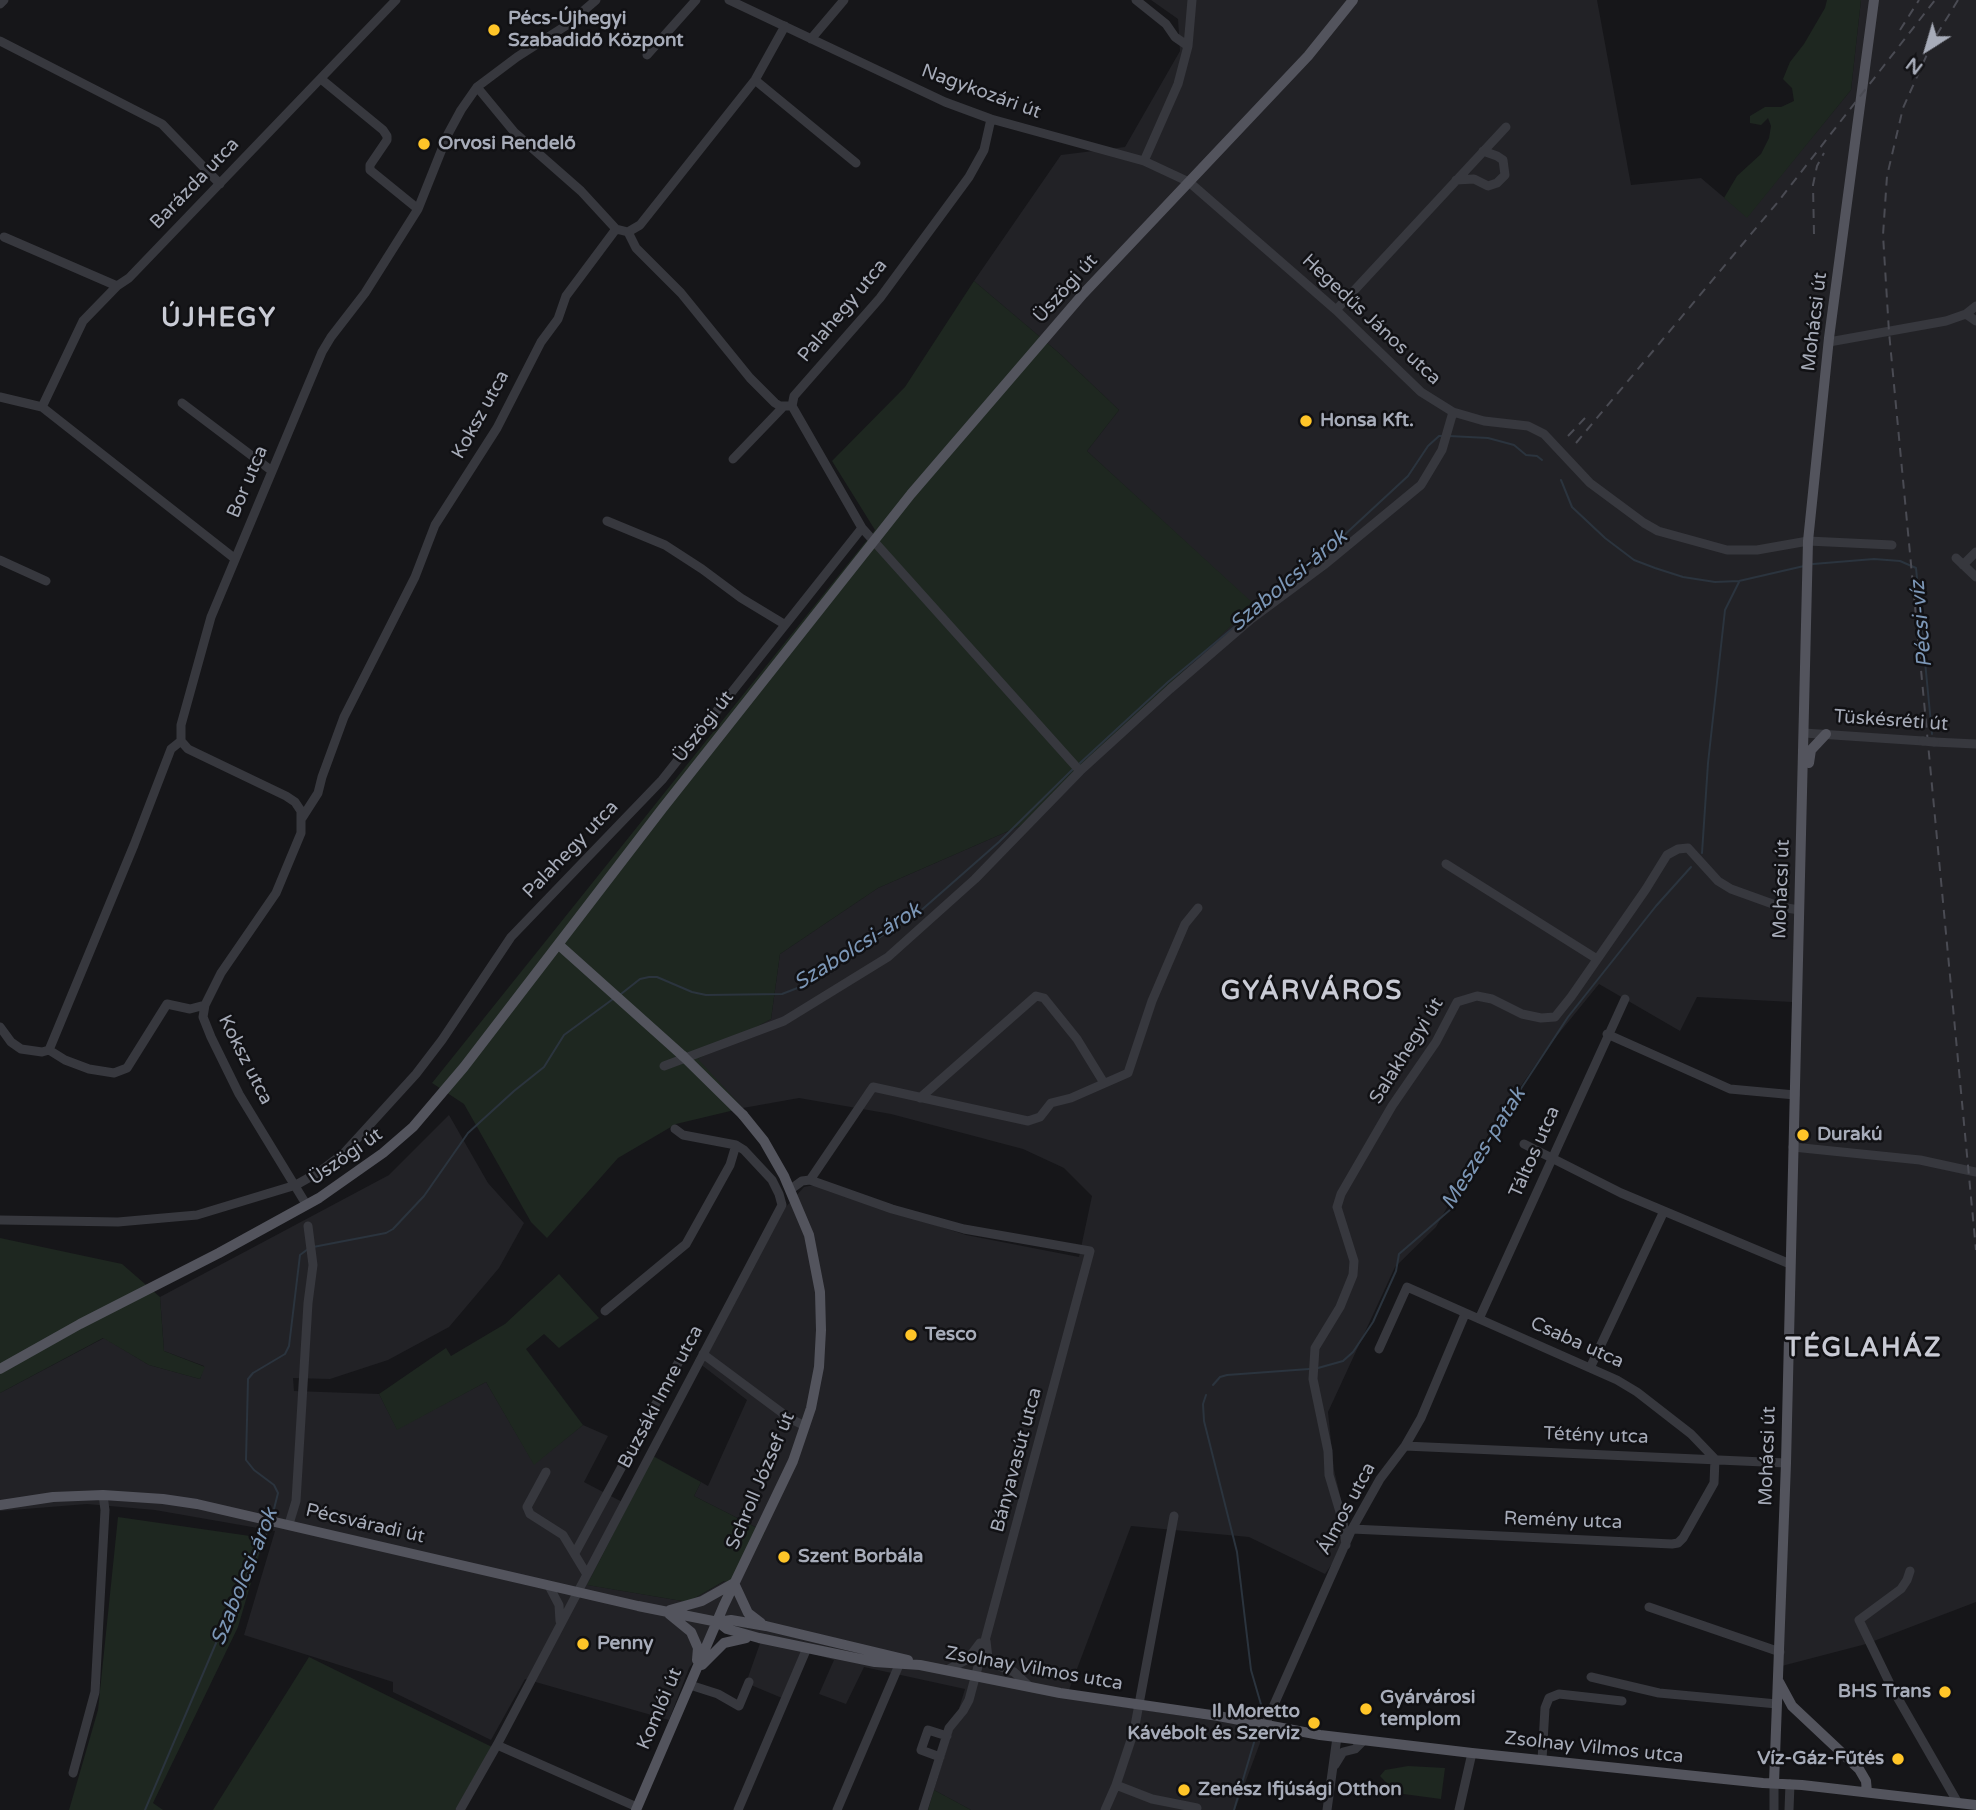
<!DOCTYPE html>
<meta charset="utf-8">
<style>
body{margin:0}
#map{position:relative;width:1976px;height:1810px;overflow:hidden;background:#161619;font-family:"Varela Round",sans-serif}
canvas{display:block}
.north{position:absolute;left:1892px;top:14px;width:70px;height:70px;-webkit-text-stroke:5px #111114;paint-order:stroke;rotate:217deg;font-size:19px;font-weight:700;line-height:28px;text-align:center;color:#a7acb9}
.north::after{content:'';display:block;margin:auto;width:24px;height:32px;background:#a7acb9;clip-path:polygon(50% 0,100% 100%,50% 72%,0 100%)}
</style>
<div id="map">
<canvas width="1976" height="1810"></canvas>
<div class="north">N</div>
</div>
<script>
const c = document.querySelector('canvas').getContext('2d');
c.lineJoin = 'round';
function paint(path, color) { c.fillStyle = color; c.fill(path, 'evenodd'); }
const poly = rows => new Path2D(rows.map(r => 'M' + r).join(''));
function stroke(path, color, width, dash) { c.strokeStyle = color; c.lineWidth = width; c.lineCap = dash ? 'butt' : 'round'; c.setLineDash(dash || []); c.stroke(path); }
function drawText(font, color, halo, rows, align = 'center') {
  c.font = font + ' "Varela Round",sans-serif'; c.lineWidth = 5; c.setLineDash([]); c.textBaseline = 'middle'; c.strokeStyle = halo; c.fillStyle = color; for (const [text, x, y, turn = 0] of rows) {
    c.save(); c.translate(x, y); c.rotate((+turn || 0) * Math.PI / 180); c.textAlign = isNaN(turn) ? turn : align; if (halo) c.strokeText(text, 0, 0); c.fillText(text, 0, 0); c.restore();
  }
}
const built = poly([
 [1151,0,1597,0,1631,185,1701,178,1747,217,1851,90,1861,0,1976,0,1976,1602,1866,1644,1778,1667,1792,1002,1697,997,1680,1031,1599,984,1547,1048,1494,1125,1436,1227,1395,1267,1328,1412,1334,1470,1348,1529,1334,1561,1325,1574,1249,1537,1131,1526,1066,1698,1261,1728,1260,1743,1235,1810,971,1810,934,1790,965,1689,864,1667,846,1704,819,1694,834,1660,803,1651,782,1698,746,1683,763,1635,723,1624,689,1668,669,1720,525,1679,491,1740,393,1692,393,1682,244,1635,275,1531,155,1510,87,1504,0,1511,0,1393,104,1338,149,1365,200,1379,204,1366,164,1351,160,1297,389,1175,449,1115,488,1183,524,1223,499,1268,449,1327,388,1360,330,1379,293,1378,294,1391,379,1394,397,1429,486,1382,534,1464,583,1425,608,1436,584,1482,628,1505,588,1585,688,1602,725,1581,765,1532,694,1496,701,1482,708,1486,747,1400,695,1360,784,1209,804,1187,814,1185,966,1235,1079,1257,1092,1196,1064,1168,1023,1149,891,1114,799,1098,743,1108,697,1059,771,1019,780,954,878,888,1020,826,1253,604,1087,451,1119,410,1059,353,974,281,1061,155,1125,147,1180,51,1178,19]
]);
const green = poly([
 [1827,0,1861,0,1851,90,1747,218,1724,198,1737,176,1761,154,1769,138,1771,126,1768,118,1761,125,1750,123,1750,116,1765,107,1781,107,1794,101,1792,88,1783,79,1790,62,1804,44,1825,8],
 [974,281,1059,353,1119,410,1087,451,1254,604,1020,826,878,888,780,954,771,1019,698,1059,743,1108,676,1124,618,1158,547,1238,531,1222,464,1104,432,1083,875,530,832,461,905,387],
 [0,1238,122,1264,160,1297,164,1351,205,1367,200,1379,149,1365,103,1338,0,1393],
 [559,1274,599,1318,559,1348,544,1334,526,1349,583,1425,534,1465,486,1382,397,1430,379,1394,446,1348,451,1356,505,1324],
 [653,1456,701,1482,694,1496,765,1532,738,1584,724,1581,688,1602,587,1585],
 [118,1517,264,1538,238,1627,153,1803,163,1810,69,1810,98,1710],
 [309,1657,492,1747,455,1810,213,1810],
 [1408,1766,1445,1768,1441,1799,1396,1793,1380,1776,1385,1770],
 [934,1790,971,1810,928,1810]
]);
const stream = poly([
 [1449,436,1488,438,1514,445,1526,455,1537,456,1542,460],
 [1561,480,1572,507,1605,538,1634,560,1655,568,1683,577,1715,582,1739,581,1804,566],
 [1813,564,1874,559,1900,561,1916,568,1932,734],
 [1080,763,1168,682,1340,539,1408,476,1428,446,1439,436,1443,436],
 [1702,853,1708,763,1725,610,1739,582],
 [621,994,640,979,649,977,657,977,692,992,706,995,782,994,800,987,917,914,999,842,1073,769],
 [313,1247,386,1233,393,1229,424,1196,468,1133,514,1091,544,1067,564,1035,613,999],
 [1318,1368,1343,1361,1353,1352,1373,1322,1396,1271,1399,1254,1451,1209,1503,1116,1568,1017,1656,906,1691,867],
 [1213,1385,1220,1377,1227,1375,1309,1369],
 [1206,1395,1203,1404,1204,1421,1237,1552,1251,1670,1262,1708],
 [272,1517,278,1493,274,1485,254,1470,246,1460,248,1379,253,1373,285,1354,289,1346,300,1255,308,1249],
 [145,1810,222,1629,270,1526],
 [1234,1810,1255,1739]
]);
const minor = poly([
 [729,0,945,102,991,119,1144,161,1189,182,1336,310,1421,392,1453,412,1484,421,1528,426,1544,434,1590,483,1644,523,1658,531,1727,550,1757,550,1808,541,1892,545],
 [1136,0,1166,24,1175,37,1188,46],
 [0,4,4,0],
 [811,39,844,0],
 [0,41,162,124,220,184],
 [647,55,696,0],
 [321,79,383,130,387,136,387,140,370,165,370,170,418,209],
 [755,80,856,163],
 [477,87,515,133,581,191,616,229],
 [991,119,984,150,969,177,880,298,794,396,792,406,862,528,1080,771],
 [1144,161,1178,84,1188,46,1192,0],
 [1456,180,1474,179,1488,186,1497,183,1505,175,1503,160,1497,156,1483,151],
 [628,232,636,248,681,293,750,378,775,403,780,406,792,406],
 [4,237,117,286],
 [1336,310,1506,127],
 [1966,314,1976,321],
 [1829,342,1946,321,1966,314,1976,306],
 [0,397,42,407,234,558],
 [182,403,272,471],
 [42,407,83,321,117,286,129,278,396,0],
 [733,459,784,406],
 [607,521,665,545,702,569,741,598,784,624],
 [1956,558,1976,577],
 [0,560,46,581],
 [1963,565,1976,552],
 [1804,733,1923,741],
 [181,741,181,725,211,617,322,352,331,337,365,293,418,209,448,134,461,110,477,87,517,57,567,25,596,0],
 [181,741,188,749,286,796,295,802,301,811,301,833,276,893,221,973,205,1005,203,1017,211,1037,239,1094,306,1204],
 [1934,742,1976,744],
 [302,818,318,793,322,777,344,717,415,577,435,525,497,428,541,342,558,319,566,296,616,229,628,232,640,225,755,80,785,26],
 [1446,864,1597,959],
 [0,1027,11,1042,21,1049,42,1052,49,1050,65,1060,89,1069,114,1073,127,1068,167,1004,190,1009,205,1005],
 [1607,1034,1730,1089,1795,1095],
 [49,1050,134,845,171,749,181,741],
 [664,1066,784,1021,888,957,975,879,1080,771,1170,689,1250,620,1324,565,1421,485,1442,450,1453,412],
 [920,1098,1036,996,1044,998,1077,1039,1104,1083],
 [675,1129,683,1135,736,1145],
 [1524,1144,1621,1193,1790,1264],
 [1793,1147,1920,1160,1976,1172],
 [810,1180,873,1087,1028,1121,1040,1117,1051,1103,1071,1098,1128,1073,1152,1001,1185,924,1198,908],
 [791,1189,802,1181,810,1180,892,1209,964,1229,1090,1251,969,1700,963,1711,949,1728,923,1810],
 [0,1220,118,1222,197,1215,296,1185,319,1172,344,1153,416,1074,442,1040,511,937,662,780,862,528],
 [1479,1319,1625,999],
 [703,1354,789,1418,805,1426],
 [1590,1368,1664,1211],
 [1405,1446,1786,1463],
 [546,1472,527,1507,530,1514,563,1535,586,1573],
 [289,1524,296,1501,308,1303,313,1265,308,1226],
 [1352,1529,1672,1544,1678,1543,1683,1538,1714,1483,1715,1459,1691,1434,1637,1392,1617,1380,1407,1287,1379,1349],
 [1346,1545,1343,1522,1329,1475,1328,1451,1313,1379,1315,1348,1340,1307,1353,1275,1354,1261,1337,1207,1341,1194,1392,1106,1436,1042,1457,1002,1477,996,1492,999,1522,1014,1541,1018,1555,1017,1571,997,1646,889,1667,855,1678,849,1688,848,1718,881,1731,889,1781,907,1799,910],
 [575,1553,683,1354],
 [1910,1571,1907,1580,1901,1589,1859,1620,1892,1688,1958,1803],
 [549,1586,559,1605,560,1621],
 [1649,1607,1780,1652],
 [986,1641,988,1658,992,1663,1014,1672,1030,1687],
 [947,1670,968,1659,980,1643],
 [1591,1677,1659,1693,1777,1704],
 [690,1685,718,1694,739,1706,749,1682],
 [1265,1725,1352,1529,1380,1479,1405,1446,1421,1418,1465,1314],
 [497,1745,637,1807],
 [940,1757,921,1750,928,1730,947,1736],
 [1542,1760,1545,1708,1549,1698,1559,1694,1622,1701],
 [1335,1765,1343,1752,1355,1749,1364,1740],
 [73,1773,95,1692,105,1510,103,1495],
 [1116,1785,1152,1799,1197,1808],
 [460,1810,497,1745,782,1205,779,1194,772,1180,744,1150,736,1145,730,1165,686,1244,605,1311],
 [738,1810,807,1648],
 [837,1810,899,1665],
 [1105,1810,1116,1785,1134,1731,1174,1516],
 [1327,1810,1337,1737],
 [1459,1810,1472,1753],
 [1774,1810,1774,1783],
 [1789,1810,1790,1784]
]);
const major = poly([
 [1809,763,1811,750,1826,734],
 [559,945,683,1056],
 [0,1369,80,1324,219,1253,319,1198,383,1153,413,1127,464,1067,662,809,911,494,1083,294,1308,56,1353,0],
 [0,1505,53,1497,103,1495,163,1499,197,1504,638,1606,718,1622,731,1620,766,1626,908,1660],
 [734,1583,748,1613,761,1623],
 [670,1610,702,1601,734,1583],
 [669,1614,691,1632,698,1648,697,1660],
 [718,1622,727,1629,759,1638,875,1662,920,1665,1060,1693,1218,1716,1320,1735,1472,1753,1763,1783,1802,1785,1976,1805],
 [702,1665,724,1643,746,1638],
 [1779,1682,1792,1706,1859,1769,1866,1781,1867,1792],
 [1774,1783,1786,1463,1808,541,1829,338,1874,0],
 [636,1810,724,1605,793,1461,811,1408,819,1367,821,1330,820,1292,809,1235,784,1176,764,1141,743,1115]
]);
const rail = poly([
 [1958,0,1933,41,1903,108,1887,176,1883,235,1889,332,1976,1250],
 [1900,30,1919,0],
 [1814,234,1813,185,1817,166,1824,153],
 [1568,436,1585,418],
 [1576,443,1777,203,1935,0]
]);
const minorBridge = poly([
 [1923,741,1934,742]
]);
const majorBridge = poly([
 [683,1056,743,1115]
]);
const markers = [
 [494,30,7,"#ffc528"],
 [424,144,7,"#ffc528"],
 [1306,421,7,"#ffc528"],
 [1803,1135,7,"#ffc528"],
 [911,1335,7,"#ffc528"],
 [784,1557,7,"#ffc528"],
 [583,1644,7,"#ffc528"],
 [1945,1692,7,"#ffc528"],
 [1366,1709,7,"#ffc528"],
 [1314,1723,7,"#ffc528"],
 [1898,1759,7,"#ffc528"],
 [1184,1790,7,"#ffc528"]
];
const poiNames = [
 ["Pécs-Újhegyi",508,19],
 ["Szabadidő Központ",508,41],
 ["Orvosi Rendelő",438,144],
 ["Honsa Kft.",1320,421],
 ["Durakú",1817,1135],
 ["Tesco",925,1335],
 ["Szent Borbála",798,1557],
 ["Penny",597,1644],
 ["BHS Trans",1931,1692,"right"],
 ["Gyárvárosi",1380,1698],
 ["templom",1380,1720],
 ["Il Moretto",1300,1712,"right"],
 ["Kávébolt és Szerviz",1300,1734,"right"],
 ["Víz-Gáz-Fűtés",1884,1759,"right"],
 ["Zenész Ifjúsági Otthon",1198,1790]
];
const streetNames = [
 ["Nagykozári út",981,92,20],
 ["Barázda utca",195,184,-46],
 ["Üszögi út",1066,289,-48],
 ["Palahegy utca",843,311,-50],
 ["Hegedűs János utca",1371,320,43],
 ["Mohácsi út",1815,322,-83],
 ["Koksz utca",481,415,-61],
 ["Bor utca",248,482,-67],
 ["Tüskésréti út",1891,721,4],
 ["Üszögi út",704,727,-52],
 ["Palahegy utca",571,850,-46],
 ["Mohácsi út",1782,889,-88],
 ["Salakhegyi út",1407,1051,-58],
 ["Koksz utca",245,1060,63],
 ["Táltos utca",1535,1152,-66],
 ["Üszögi út",346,1157,-35],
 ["Csaba utca",1577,1343,24],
 ["Buzsáki Imre utca",661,1397,-62],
 ["Tétény utca",1596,1436,2],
 ["Mohácsi út",1768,1456,-88],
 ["Bányavasút utca",1017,1460,-75],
 ["Schroll József út",761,1481,-67],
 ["Álmos utca",1347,1509,-62],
 ["Remény utca",1563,1521,2],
 ["Pécsváradi út",365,1524,13],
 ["Zsolnay Vilmos utca",1034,1669,10],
 ["Komlói út",660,1709,-67],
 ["Zsolnay Vilmos utca",1594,1748,6]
];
const waterNames = [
 ["Szabolcsi-árok",1289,581,-40],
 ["Pécsi-víz",1922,624,-95],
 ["Szabolcsi-árok",858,947,-32],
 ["Meszes-patak",1484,1149,-58],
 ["Szabolcsi-árok",245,1577,-68]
];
const districtNames = [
 ["ÚJHEGY",219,319],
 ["GYÁRVÁROS",1312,992],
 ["TÉGLAHÁZ",1864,1349]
];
paint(built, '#222226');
paint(green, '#1e2720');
stroke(stream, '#2b343e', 2);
stroke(minor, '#37383e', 9);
stroke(major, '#53545d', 10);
stroke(rail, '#4a4b53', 2, [9, 7]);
stroke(minorBridge, '#37383e', 9);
stroke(majorBridge, '#53545d', 10);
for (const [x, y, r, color] of markers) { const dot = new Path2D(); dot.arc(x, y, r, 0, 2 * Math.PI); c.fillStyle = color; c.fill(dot); stroke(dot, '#111114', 2.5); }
drawText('bold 19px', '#a7acb9', '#111114', poiNames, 'left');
drawText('19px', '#a7acb9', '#111114', streetNames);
drawText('italic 21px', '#7c97b7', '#111114', waterNames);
c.letterSpacing = '2px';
drawText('bold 26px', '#c9cbd5', '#111114', districtNames);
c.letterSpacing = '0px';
</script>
